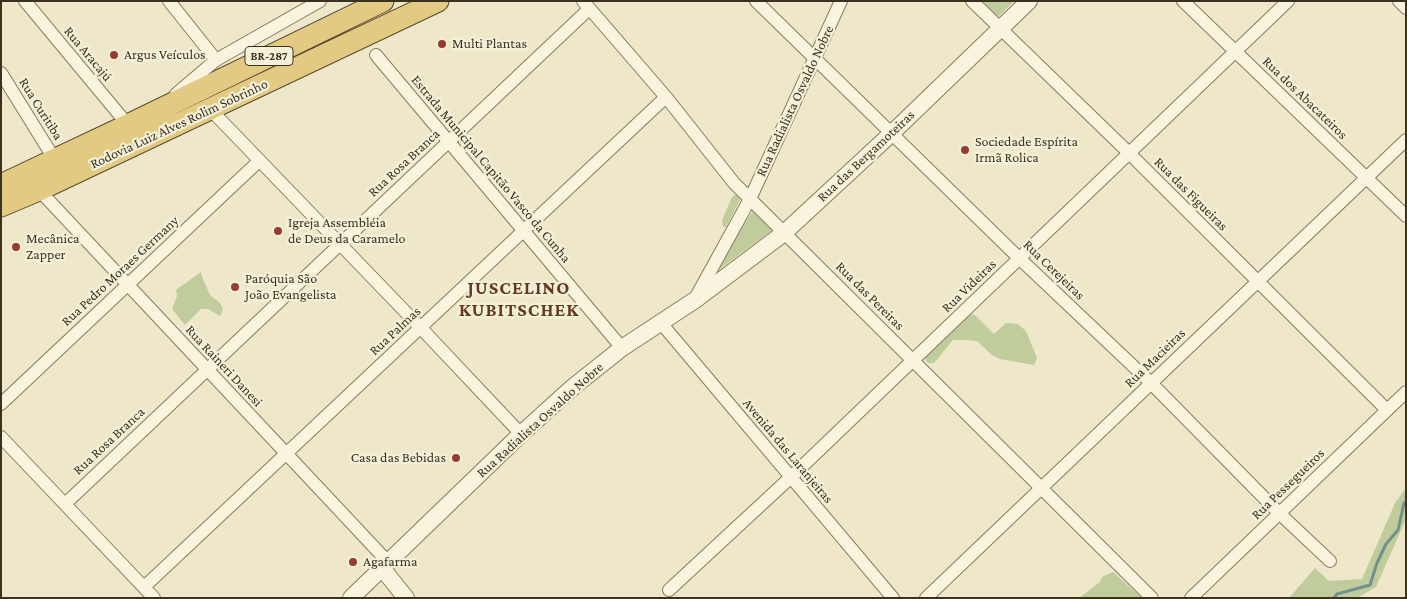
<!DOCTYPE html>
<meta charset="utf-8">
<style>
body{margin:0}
#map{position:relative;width:1407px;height:599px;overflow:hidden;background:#eee7ca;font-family:"Crimson Pro",serif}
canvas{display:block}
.frame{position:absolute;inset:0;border:2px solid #3b3121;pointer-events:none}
</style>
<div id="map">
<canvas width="1407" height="599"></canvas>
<div class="frame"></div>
</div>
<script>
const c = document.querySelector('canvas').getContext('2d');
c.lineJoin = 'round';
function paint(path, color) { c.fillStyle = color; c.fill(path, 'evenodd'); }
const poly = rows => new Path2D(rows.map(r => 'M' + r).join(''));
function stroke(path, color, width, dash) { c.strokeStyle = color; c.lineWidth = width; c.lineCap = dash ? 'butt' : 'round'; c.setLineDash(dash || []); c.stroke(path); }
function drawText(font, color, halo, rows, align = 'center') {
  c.font = font + ' "Crimson Pro",serif'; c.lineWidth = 4.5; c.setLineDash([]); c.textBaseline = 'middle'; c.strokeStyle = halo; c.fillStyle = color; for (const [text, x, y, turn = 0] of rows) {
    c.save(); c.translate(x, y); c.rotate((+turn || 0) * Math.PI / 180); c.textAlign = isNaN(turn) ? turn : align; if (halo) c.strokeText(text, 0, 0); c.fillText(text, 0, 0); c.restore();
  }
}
const green = poly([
 [982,1,1014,1,998,17],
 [736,194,739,195,740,200,726,227,723,227,722,220,732,197],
 [754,209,774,229,714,273],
 [201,272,203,279,210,295,220,303,223,309,220,316,208,309,201,309,185,325,172,309,177,296,176,290],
 [969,314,975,315,994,334,1006,323,1018,324,1026,331,1037,358,1034,365,1000,359,992,355,977,341,964,340,953,340,934,363,928,363,925,359,925,355],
 [1406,488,1406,519,1376,587,1357,598,1289,598,1315,568,1329,581,1362,579,1395,503],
 [1113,572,1142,598,1079,598,1100,582,1102,577]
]);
const stream = poly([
 [1334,598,1337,594,1370,585,1377,563,1386,544,1398,530,1404,503,1406,502]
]);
const minor = poly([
 [25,1,128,125],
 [169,1,216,60],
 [583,1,666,97,734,183,1152,598],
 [756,1,1019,258,1151,383,1279,513,1330,561],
 [972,1,1129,153,1387,410],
 [1183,1,1406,216],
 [1399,1,1406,8],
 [376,55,622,348],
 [1,73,55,160],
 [176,94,216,60,320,1],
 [210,109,420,327,521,434],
 [39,190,388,562],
 [696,297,750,199,841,1],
 [661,323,893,598],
 [1,404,259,161],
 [1,437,154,598],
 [65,504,589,9],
 [144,587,666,97],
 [669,590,791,477,1288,1],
 [926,598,1406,140],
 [1191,598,1406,392]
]);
const tertiary = poly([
 [382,568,406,598],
 [351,598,521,434,573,387,622,348,695,300,784,233,892,133,1029,1]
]);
const trunk = poly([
 [1,185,128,125,383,1],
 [1,206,39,190,438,1]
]);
const markers = [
 [442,44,5,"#973c30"],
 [114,55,5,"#973c30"],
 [965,150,5,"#973c30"],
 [278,231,5,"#973c30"],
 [16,247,5,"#973c30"],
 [235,287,5,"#973c30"],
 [456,458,5,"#973c30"],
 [353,562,5,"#973c30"]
];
const shields = [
 [269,56,48]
];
const shieldNames = [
 ["BR-287",269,56]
];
const poiNames = [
 ["Multi Plantas",452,44],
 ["Argus Veículos",124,55],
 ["Sociedade Espírita",975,142],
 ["Irmã Rolica",975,158],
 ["Igreja Assembléia",288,223],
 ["de Deus da Caramelo",288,239],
 ["Mecânica",26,239],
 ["Zapper",26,255],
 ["Paróquia São",245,279],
 ["João Evangelista",245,295],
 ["Casa das Bebidas",446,458,"right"],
 ["Agafarma",363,562]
];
const streetNames = [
 ["Rua Aracajú",88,54,50],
 ["Rua dos Abacateiros",1305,98,44],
 ["Rua Radialista Osvaldo Nobre",795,101,-65],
 ["Rua Curitiba",41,109,58],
 ["Rodovia Luiz Alves Rolim Sobrinho",179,124,-25],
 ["Rua das Bergamoteiras",866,156,-43],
 ["Rua Rosa Branca",404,163,-43],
 ["Estrada Municipal Capitão Vasco da Cunha",491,169,50],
 ["Rua das Figueiras",1191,194,45],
 ["Rua Cerejeiras",1054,270,44],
 ["Rua Pedro Moraes Germany",120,271,-43],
 ["Rua Videiras",969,286,-44],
 ["Rua das Pereiras",870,296,45],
 ["Rua Palmas",395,331,-43],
 ["Rua Macieiras",1155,358,-44],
 ["Rua Raineri Danesi",224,366,47],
 ["Rua Radialista Osvaldo Nobre",540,420,-42],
 ["Rua Rosa Branca",109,441,-43],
 ["Avenida das Laranjeiras",788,451,50],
 ["Rua Pessegueiros",1288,484,-44]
];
const districtNames = [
 ["JUSCELINO",519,288],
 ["KUBITSCHEK",519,310]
];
paint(green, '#c1cc9d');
stroke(stream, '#71918d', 3);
stroke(minor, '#8a7b5e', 14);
stroke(tertiary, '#8a7b5e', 18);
stroke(trunk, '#584932', 23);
stroke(minor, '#f8f4dd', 12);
stroke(tertiary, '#f8f4dd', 16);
stroke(trunk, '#e3ca82', 21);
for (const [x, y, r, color] of markers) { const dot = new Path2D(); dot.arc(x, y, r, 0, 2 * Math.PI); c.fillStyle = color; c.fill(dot); stroke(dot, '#f5f1d9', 2); }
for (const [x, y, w] of shields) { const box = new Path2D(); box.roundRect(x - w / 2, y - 9.5, w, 19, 4); c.fillStyle = '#f5f1d9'; c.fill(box); stroke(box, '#3b3121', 1); }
drawText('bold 12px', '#3b3121', null, shieldNames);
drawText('14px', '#3b3121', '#f5f1d9', poiNames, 'left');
drawText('14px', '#3b3121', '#f5f1d9', streetNames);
c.letterSpacing = '1px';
drawText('bold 19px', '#663922', '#f5f1d9', districtNames);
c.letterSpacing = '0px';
</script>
